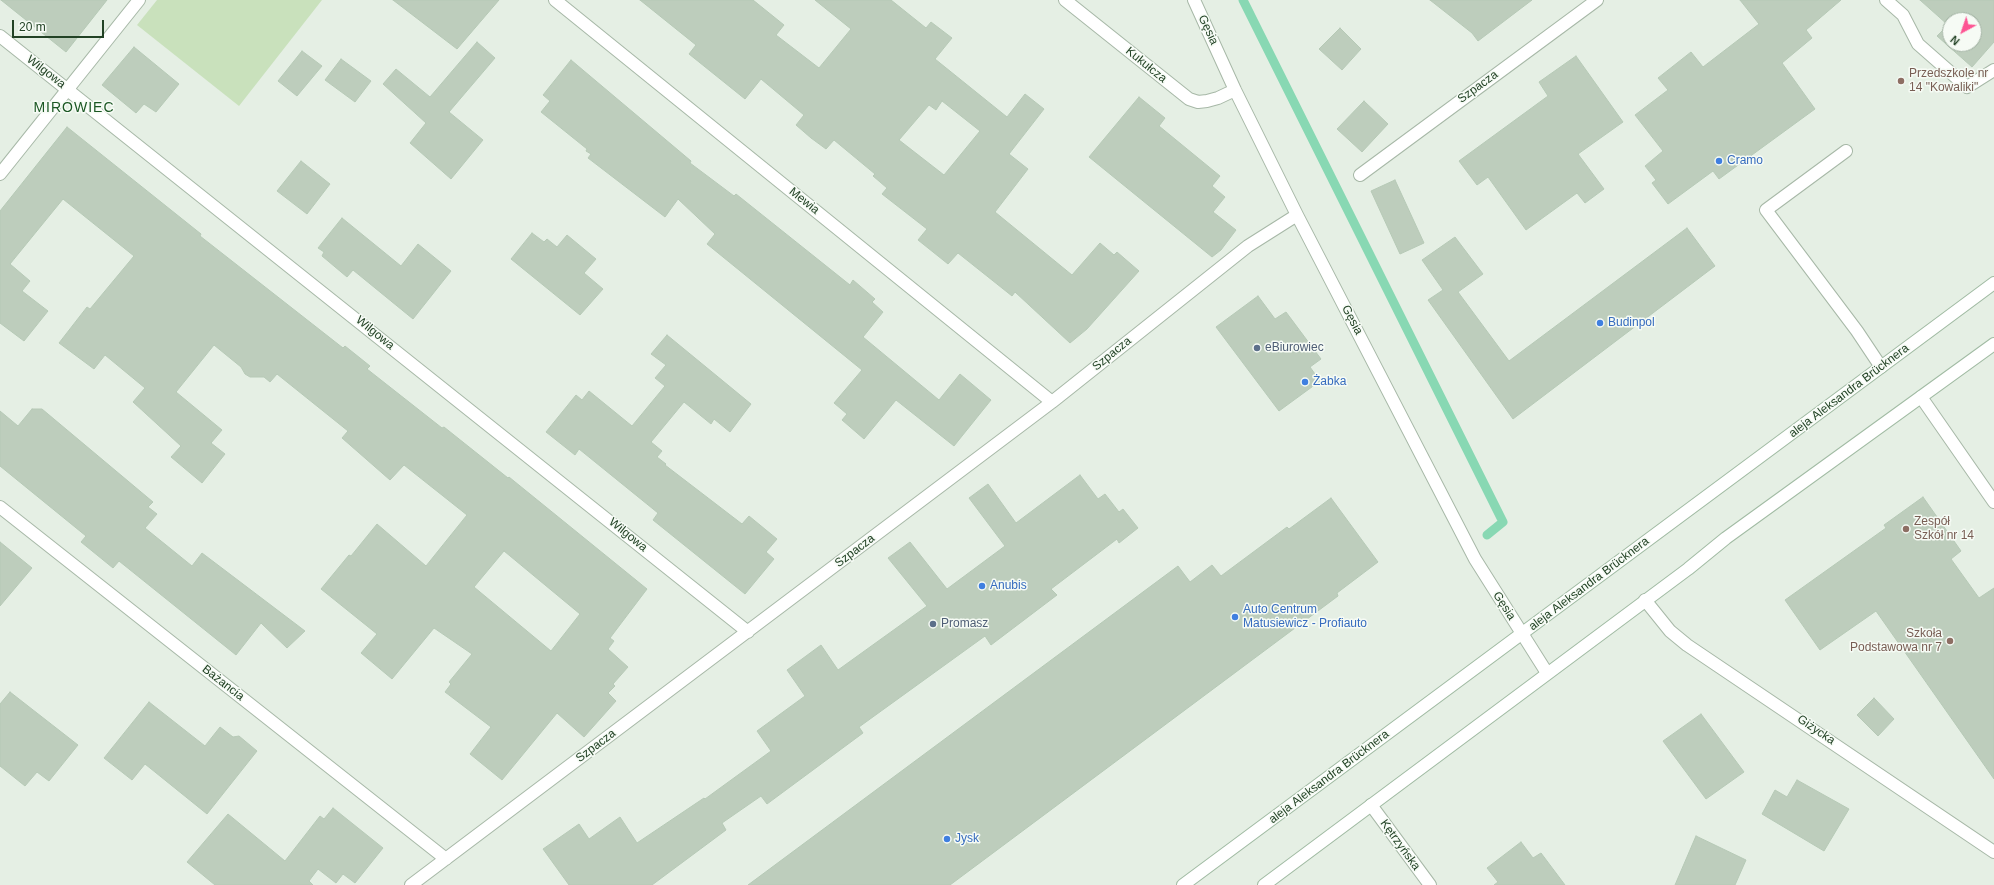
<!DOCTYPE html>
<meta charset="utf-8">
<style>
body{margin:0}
#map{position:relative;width:1994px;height:885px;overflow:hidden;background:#e5efe4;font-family:Helvetica,sans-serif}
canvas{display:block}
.north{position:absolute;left:1942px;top:12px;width:40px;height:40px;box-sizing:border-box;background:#f6fbf5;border:1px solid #a1b1a2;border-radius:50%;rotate:220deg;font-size:11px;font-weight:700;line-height:16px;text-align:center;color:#224225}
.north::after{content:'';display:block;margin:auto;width:14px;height:18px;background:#fd5493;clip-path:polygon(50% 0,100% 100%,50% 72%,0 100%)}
.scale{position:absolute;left:12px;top:20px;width:92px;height:18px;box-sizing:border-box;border:2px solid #224225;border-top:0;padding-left:5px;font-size:12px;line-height:14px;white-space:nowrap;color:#224225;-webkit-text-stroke:3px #f6fbf5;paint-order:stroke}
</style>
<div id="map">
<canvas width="1994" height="885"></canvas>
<div class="north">N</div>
<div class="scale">20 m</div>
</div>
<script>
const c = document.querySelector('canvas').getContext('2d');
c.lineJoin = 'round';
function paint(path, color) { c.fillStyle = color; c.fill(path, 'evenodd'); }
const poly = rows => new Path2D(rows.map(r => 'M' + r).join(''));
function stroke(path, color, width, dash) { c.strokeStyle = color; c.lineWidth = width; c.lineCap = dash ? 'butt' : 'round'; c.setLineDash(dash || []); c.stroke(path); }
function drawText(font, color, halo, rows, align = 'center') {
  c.font = font + ' Helvetica,sans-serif'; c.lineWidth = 3; c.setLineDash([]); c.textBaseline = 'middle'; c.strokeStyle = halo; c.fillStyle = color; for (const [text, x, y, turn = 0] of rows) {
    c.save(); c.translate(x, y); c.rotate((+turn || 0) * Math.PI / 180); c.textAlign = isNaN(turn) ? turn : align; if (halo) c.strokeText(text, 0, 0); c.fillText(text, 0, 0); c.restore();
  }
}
const green = poly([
 [157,0,322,0,239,106,137,25]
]);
const stream = poly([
 [1243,0,1503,522,1487,535]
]);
const building = poly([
 [1,0,107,0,66,52,1,0],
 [393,0,499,0,457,49,393,0],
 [640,0,753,0,784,25,776,35,819,68,851,29,815,0,891,0,926,28,931,22,952,38,935,59,1007,117,1025,94,1044,109,1009,154,1028,169,995,212,1072,275,1100,243,1114,255,1117,252,1139,271,1087,329,1070,343,1015,292,1012,296,958,253,948,264,918,240,927,229,882,194,887,188,873,176,875,174,834,140,826,149,811,138,796,125,804,115,761,79,745,99,689,54,696,45,640,0],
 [942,101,980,131,944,175,899,140,929,105,936,110,942,101],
 [1430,0,1532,0,1478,41,1472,33,1430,0],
 [1740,0,1841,0,1806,30,1812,38,1782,63,1815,109,1719,179,1713,171,1668,204,1652,183,1656,180,1645,166,1663,151,1635,115,1668,90,1658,78,1691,52,1703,67,1759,24,1740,0],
 [1920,0,1994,0,1994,42,1972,67,1937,36,1948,25,1920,0],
 [1950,20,1974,20,1974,44,1950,44,1950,20],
 [1340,28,1361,49,1342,70,1319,49,1340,28],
 [477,42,495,58,449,112,483,140,451,179,410,143,426,123,383,84,396,69,430,97,477,42],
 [134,47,179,84,156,112,144,104,136,113,102,85,134,47],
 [302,51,322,66,297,96,278,81,302,51],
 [1576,56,1623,122,1578,154,1604,189,1585,203,1577,193,1526,230,1488,177,1477,185,1459,161,1548,96,1539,82,1576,56],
 [341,59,371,81,355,102,325,80,341,59],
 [571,60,691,161,690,163,734,196,736,194,850,285,853,280,875,299,872,302,883,312,863,337,939,400,960,374,991,400,954,446,896,400,864,439,842,420,847,414,834,403,862,370,707,244,715,234,678,199,665,217,588,158,591,154,586,151,587,149,541,112,550,101,543,95,571,60],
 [1139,97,1165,118,1159,126,1220,176,1212,186,1225,197,1213,212,1236,230,1221,250,1212,257,1089,157,1139,97],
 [1364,101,1388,124,1362,152,1337,129,1364,101],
 [67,127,201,234,200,236,343,348,345,346,370,366,367,369,442,428,444,427,508,478,509,477,647,589,610,638,614,641,608,649,628,667,613,684,615,686,608,693,616,701,584,737,557,713,502,780,470,754,491,727,445,692,451,684,449,682,472,654,434,628,392,679,361,653,377,634,321,589,349,555,351,556,377,524,426,566,467,515,404,465,390,480,342,438,348,431,277,374,270,382,264,377,250,377,245,374,241,367,214,345,176,392,222,430,211,443,225,454,202,483,171,457,181,446,133,402,145,388,105,355,94,369,59,343,87,307,90,309,134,256,63,199,10,264,30,281,22,291,48,311,24,341,0,323,0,211,67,127],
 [504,551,580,614,551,651,474,587,504,551],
 [301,161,330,184,307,214,277,191,301,161],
 [1395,180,1424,243,1400,254,1371,191,1395,180],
 [342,218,401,266,418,244,451,271,413,319,353,270,347,277,322,256,324,252,318,248,342,218],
 [1687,228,1715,266,1513,419,1428,300,1443,290,1422,260,1455,237,1483,274,1458,292,1509,361,1687,228],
 [532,233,544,242,547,239,557,247,567,235,596,259,584,273,603,289,580,315,511,259,532,233],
 [1258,296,1275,319,1286,312,1321,359,1310,367,1320,381,1279,411,1216,327,1258,296],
 [667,335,751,404,730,432,714,419,711,424,684,402,651,442,662,451,657,457,666,464,665,465,742,524,749,516,777,539,766,552,774,559,745,594,653,520,658,513,579,449,575,455,546,432,576,395,582,400,589,391,632,426,665,386,655,378,666,365,651,354,667,335],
 [32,409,42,409,153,502,148,507,157,514,145,528,192,566,202,553,305,631,287,648,261,623,236,655,119,561,113,568,81,542,86,536,0,466,0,411,18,426,32,409],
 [1080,475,1098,499,1105,494,1119,512,1123,509,1138,528,1119,543,1117,539,1051,589,1057,595,991,645,985,636,859,727,863,733,767,804,761,796,722,823,726,830,652,885,569,885,543,849,579,824,589,839,620,817,637,843,704,798,705,799,771,751,757,731,805,696,787,670,821,645,838,670,927,606,888,558,910,542,947,589,1005,546,969,498,988,484,1016,523,1080,475],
 [1923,497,1961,551,1951,559,1979,598,1994,588,1994,779,1876,611,1820,650,1785,600,1886,528,1884,525,1923,497],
 [1331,498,1378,562,1337,593,1338,596,950,885,748,885,1178,566,1190,582,1212,565,1221,576,1287,527,1289,529,1331,498],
 [0,542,32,568,0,606,0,542],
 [10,692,78,745,49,781,37,772,25,786,0,766,0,704,10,692],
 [1874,698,1894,719,1878,736,1857,715,1874,698],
 [149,702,205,746,220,727,233,737,239,736,257,751,207,814,145,764,132,780,104,758,149,702],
 [1701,714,1744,772,1706,799,1663,741,1701,714],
 [1797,780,1849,809,1824,851,1762,814,1775,790,1787,797,1797,780],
 [333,808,383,848,355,883,343,874,336,883,318,869,309,881,313,885,215,885,187,862,228,814,285,861,320,816,324,819,333,808],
 [1696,836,1746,860,1735,885,1675,885,1696,836],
 [1521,842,1533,858,1541,853,1565,885,1494,885,1498,882,1487,868,1521,842]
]);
const lane = poly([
 [1886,0,1903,15,1918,44,1967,87,1994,70],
 [1846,151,1766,210,1857,331,1881,367],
 [1921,397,1994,502]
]);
const street = poly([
 [555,0,1052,402],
 [1065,0,1189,99,1198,102,1207,101,1218,98,1235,90],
 [1194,0,1235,90,1297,215,1475,559,1547,673],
 [0,36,748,632],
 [0,174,139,0],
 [1360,175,1597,0],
 [0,507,446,859],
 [1645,600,1670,631,1687,645,1994,852],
 [1371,805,1430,885],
 [411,885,1052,402,1248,246,1297,215]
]);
const secondary = poly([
 [1183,885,1994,283],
 [1264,885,1688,569,1726,538,1994,344]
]);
const markers = [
 [1901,81,4,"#8d6e63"],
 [1719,161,4,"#3f7fe0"],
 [1600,323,4,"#3f7fe0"],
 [1257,348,4,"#5c6f8a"],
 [1305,382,4,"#3f7fe0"],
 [1906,529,4,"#8d6e63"],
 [982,586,4,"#3f7fe0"],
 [1235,617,4,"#3f7fe0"],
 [933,624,4,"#5c6f8a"],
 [1950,641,4,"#8d6e63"],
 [947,839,4,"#3f7fe0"]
];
const streetNames = [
 ["Gęsia",1208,30,65],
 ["Kukułcza",1146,65,39],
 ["Wilgowa",46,72,38],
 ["Szpacza",1478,87,-36],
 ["Mewia",804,201,39],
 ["Gęsia",1352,320,62],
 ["Wilgowa",375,333,39],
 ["Szpacza",1112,354,-39],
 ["aleja Aleksandra Brücknera",1849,391,-37],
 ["Wilgowa",628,535,39],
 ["Szpacza",855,551,-37],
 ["aleja Aleksandra Brücknera",1589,584,-37],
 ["Gęsia",1504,606,57],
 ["Bażancia",223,683,38],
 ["Giżycka",1816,730,34],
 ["Szpacza",596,746,-37],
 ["aleja Aleksandra Brücknera",1329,777,-37],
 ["Kętrzyńska",1400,845,54]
];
const educationNames = [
 ["Przedszkole nr",1909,74],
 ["14 \"Kowaliki\"",1909,88],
 ["Zespół",1914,522],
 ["Szkół nr 14",1914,536],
 ["Szkoła",1942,634,"right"],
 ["Podstawowa nr 7",1942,648,"right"]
];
const shopNames = [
 ["Cramo",1727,161],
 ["Budinpol",1608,323],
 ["Żabka",1313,382],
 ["Anubis",990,586],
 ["Auto Centrum",1243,610],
 ["Matusiewicz - Profiauto",1243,624],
 ["Jysk",955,839]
];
const serviceNames = [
 ["eBiurowiec",1265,348],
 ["Promasz",941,624]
];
const quarterNames = [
 ["MIROWIEC",74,108]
];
paint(green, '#c9e1bc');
stroke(stream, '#88d8b3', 9);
paint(building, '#bdcdbc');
stroke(building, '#b6c9b6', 1);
stroke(lane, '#a7b8a7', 14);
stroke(street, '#a7b8a7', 14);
stroke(secondary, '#a1bba3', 14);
stroke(lane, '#fff', 12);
stroke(street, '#fff', 12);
stroke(secondary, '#fff', 12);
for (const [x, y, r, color] of markers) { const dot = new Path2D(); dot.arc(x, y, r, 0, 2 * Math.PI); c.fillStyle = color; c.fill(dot); stroke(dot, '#f6fbf5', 1.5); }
drawText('12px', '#224225', '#f6fbf5', streetNames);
drawText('12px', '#785e54', '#f6fbf5', educationNames, 'left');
drawText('12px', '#366cbe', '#f6fbf5', shopNames, 'left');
drawText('12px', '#4e5e75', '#f6fbf5', serviceNames, 'left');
c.letterSpacing = '1px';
drawText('14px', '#1b5723', '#f6fbf5', quarterNames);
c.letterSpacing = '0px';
</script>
